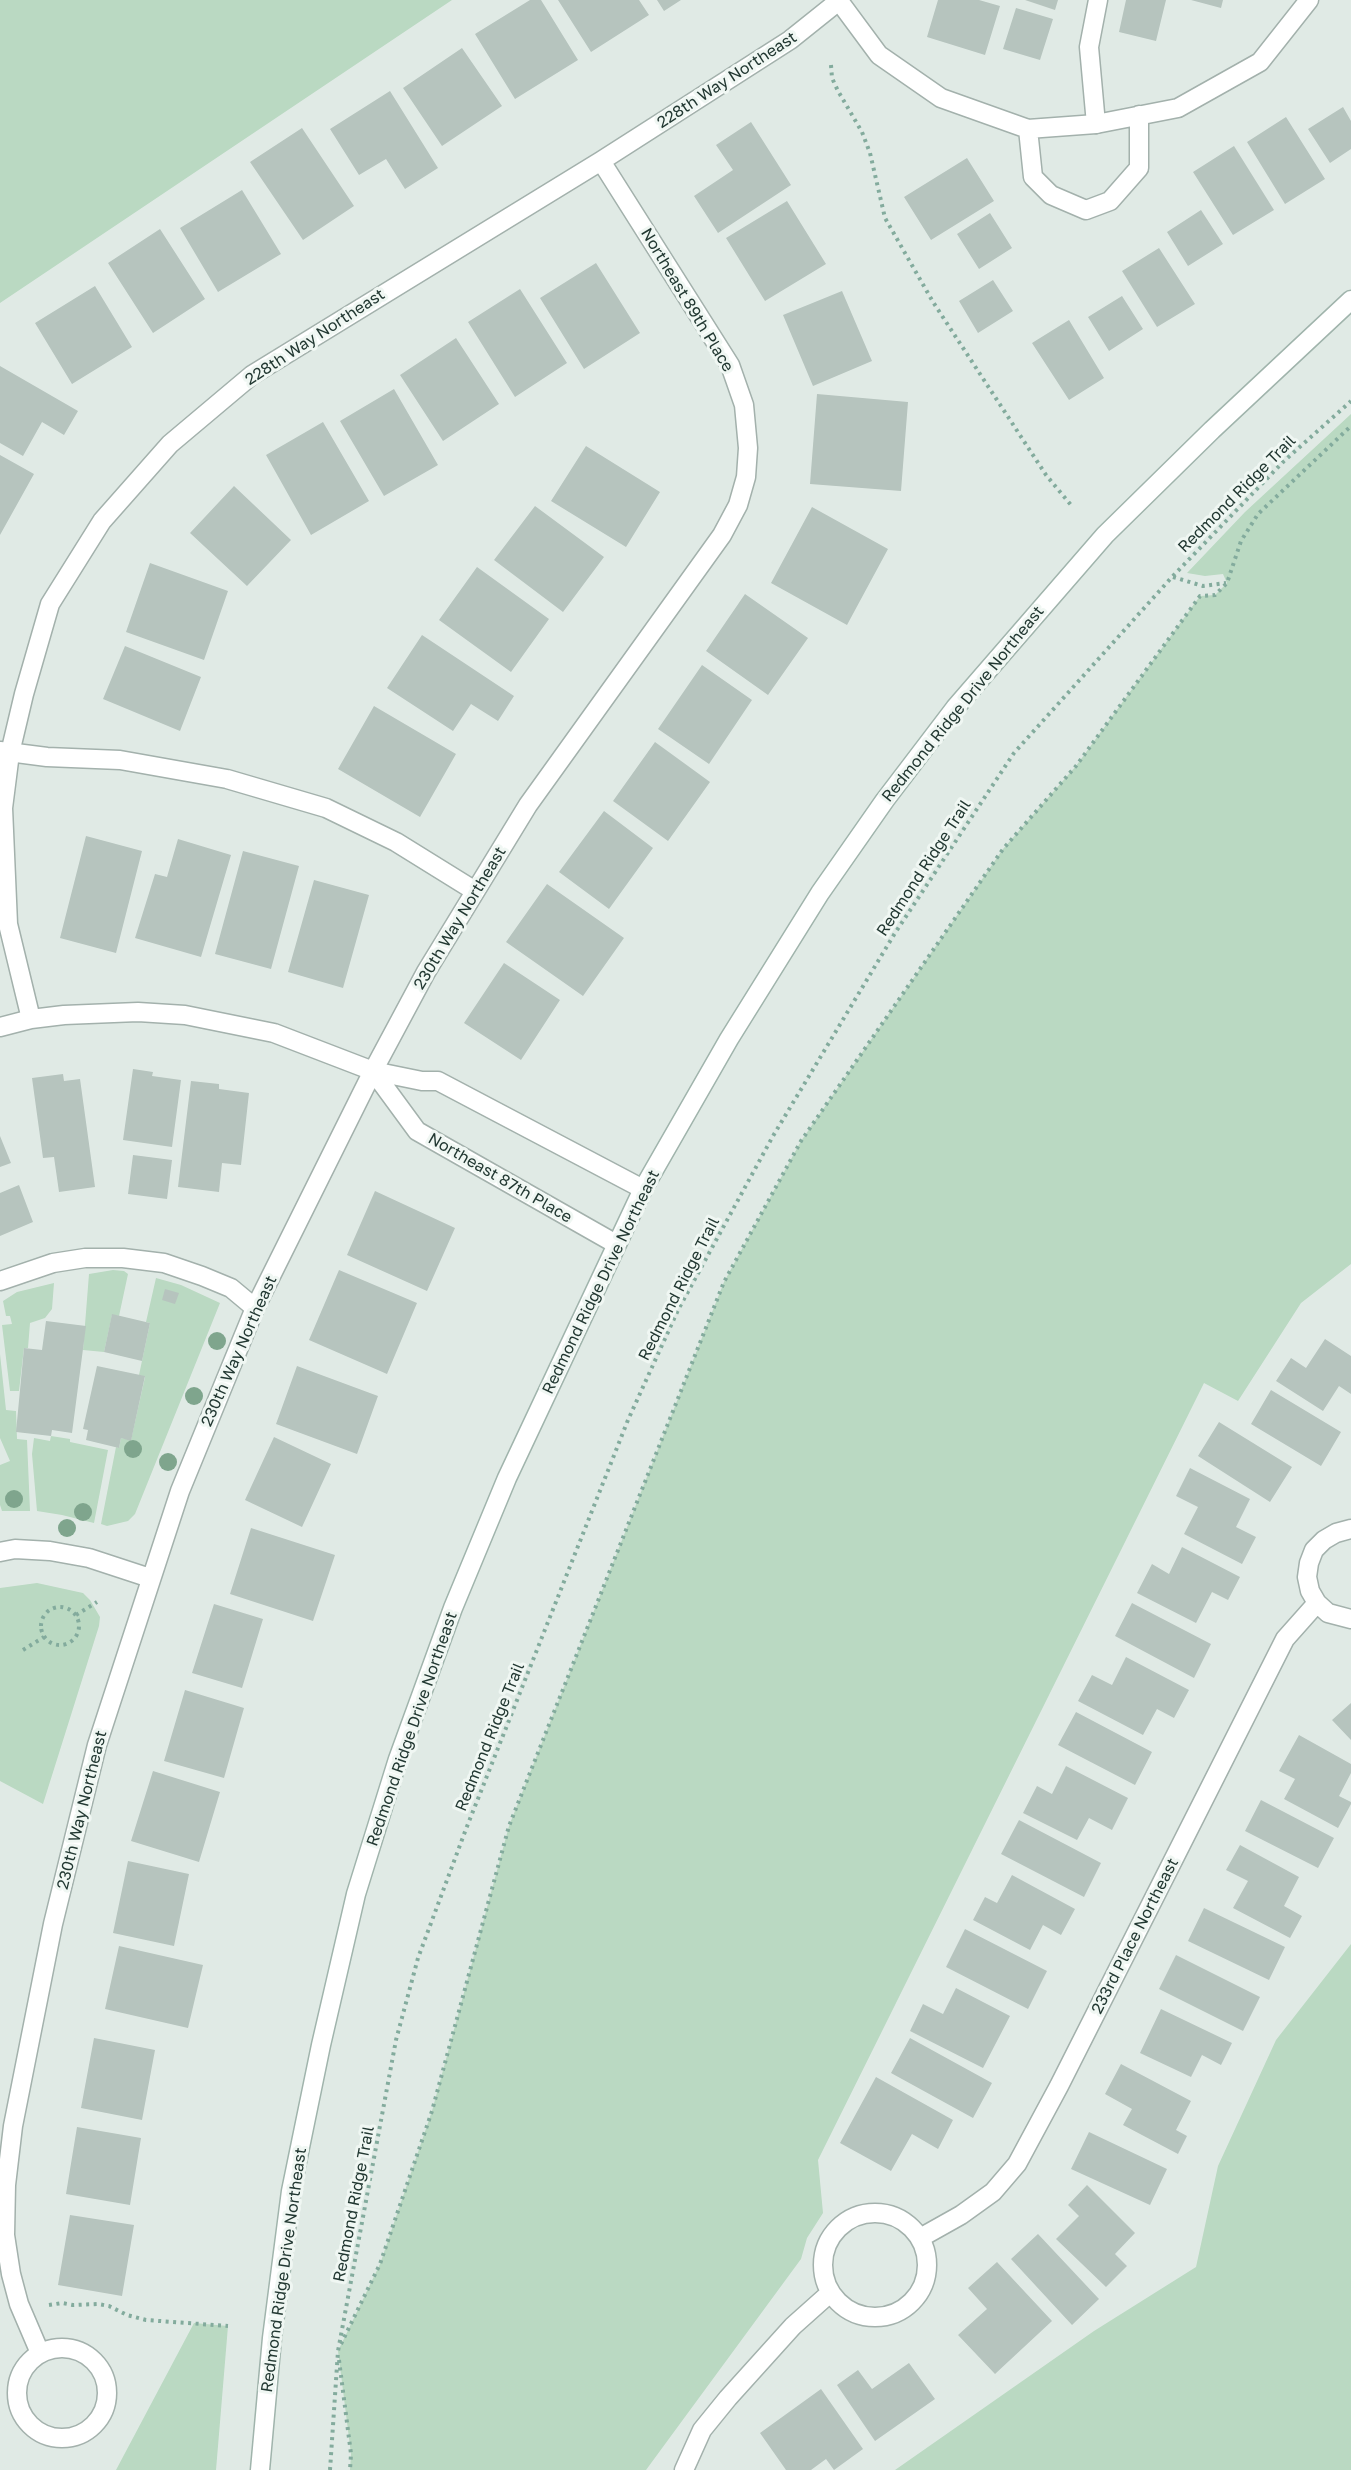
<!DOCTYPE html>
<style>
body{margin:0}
canvas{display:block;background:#e0eae5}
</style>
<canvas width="1351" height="2470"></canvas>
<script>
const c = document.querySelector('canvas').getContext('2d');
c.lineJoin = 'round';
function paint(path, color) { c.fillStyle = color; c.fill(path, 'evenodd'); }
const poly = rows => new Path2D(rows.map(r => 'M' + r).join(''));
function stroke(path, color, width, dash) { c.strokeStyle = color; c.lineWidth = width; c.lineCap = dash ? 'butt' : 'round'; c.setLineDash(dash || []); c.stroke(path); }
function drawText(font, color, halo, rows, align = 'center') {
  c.font = font + ' "Golos Text",sans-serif'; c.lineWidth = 6; c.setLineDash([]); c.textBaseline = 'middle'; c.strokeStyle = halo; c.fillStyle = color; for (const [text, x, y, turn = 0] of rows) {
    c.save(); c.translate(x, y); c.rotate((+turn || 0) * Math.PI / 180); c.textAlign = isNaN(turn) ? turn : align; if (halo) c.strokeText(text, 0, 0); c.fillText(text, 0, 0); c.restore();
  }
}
const green = poly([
 [0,0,452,0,0,303],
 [1351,414,1351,1264,1301,1303,1238,1401,1204,1383,818,2160,823,2213,807,2238,801,2259,646,2470,350,2470,351,2454,338,2351,380,2264,432,2111,509,1826,724,1282,801,1141,1003,849,1076,766,1200,596,1215,595,1227,583,1223,574,1205,576,1187,573,1245,512],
 [113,1270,124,1271,128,1274,119,1316,112,1315,104,1352,83,1350,89,1274],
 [156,1278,181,1285,220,1303,135,1514,128,1521,107,1526,101,1524,116,1447,119,1448,121,1438,131,1440,145,1377,139,1375,150,1323,146,1322],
 [54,1283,52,1309,45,1318,30,1323,28,1348,24,1348,19,1391,10,1391,2,1325,12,1324,10,1316,6,1316,3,1301,17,1292],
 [0,1354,6,1410,16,1411,17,1439,27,1440,30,1511,2,1511,0,1505,0,1465,10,1461,0,1438],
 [51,1436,70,1439,70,1442,108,1450,94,1523,62,1515,37,1511,32,1454,34,1438,50,1441],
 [37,1583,83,1593,90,1600,100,1617,99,1626,43,1804,0,1781,0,1588],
 [1351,1944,1351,2470,895,2470,1094,2331,1196,2267,1218,2166,1276,2040],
 [194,2323,228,2326,216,2470,116,2470]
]);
const building = poly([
 [530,0,541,0,578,60,515,99,475,34],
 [558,0,639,0,649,15,591,52],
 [657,0,681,0,664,11],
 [938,0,979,0,1000,6,985,55,927,37],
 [1025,0,1058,0,1055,10],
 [1126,0,1166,0,1156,41,1119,32],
 [1191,0,1223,0,1221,8],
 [1016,8,1053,19,1040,60,1003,49],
 [462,48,502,106,442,146,403,88],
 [390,91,438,168,405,189,386,159,359,175,330,129],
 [1343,107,1351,121,1351,149,1330,163,1308,129],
 [1286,117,1325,179,1285,204,1247,142],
 [751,122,791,185,718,233,694,196,733,170,716,145],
 [302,128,354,206,303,240,250,162],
 [1234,146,1274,210,1233,235,1193,172],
 [967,158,994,201,931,240,904,197],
 [242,190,281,254,218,292,180,228],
 [787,201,826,264,765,301,726,238],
 [1201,210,1223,244,1188,266,1167,232],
 [990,213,1012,248,979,269,957,234],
 [160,229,205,299,153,333,108,263],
 [1159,248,1195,304,1157,327,1122,271],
 [596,263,640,333,584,369,540,298],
 [993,280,1013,311,978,333,959,301],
 [95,286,132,347,72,384,35,323],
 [520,289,567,363,515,397,468,322],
 [842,291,872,361,813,386,783,315],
 [1122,296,1143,329,1109,351,1088,317],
 [1069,320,1104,378,1069,400,1032,343],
 [456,338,499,404,443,441,400,375],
 [0,366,78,411,64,435,42,422,23,456,0,443],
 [394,389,438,465,384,496,340,421],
 [817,394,908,402,901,491,810,484],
 [323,422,369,501,311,535,266,455],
 [586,446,660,492,626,547,551,501],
 [0,455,34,474,0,535],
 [234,486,291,540,247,586,190,533],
 [535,506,604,557,563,612,494,560],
 [812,507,888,549,847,625,771,583],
 [150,563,228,591,204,660,126,632],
 [477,567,549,619,511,672,439,620],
 [745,594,808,638,768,695,706,651],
 [422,635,514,696,498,721,471,704,453,731,387,688],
 [125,646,201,677,180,731,103,699],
 [702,665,752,700,709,764,658,729],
 [374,706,456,754,420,817,338,769],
 [655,742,710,782,668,841,613,801],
 [604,811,653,848,609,909,559,872],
 [86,836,142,851,116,953,60,938],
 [178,839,231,855,201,957,135,938,155,874,167,877],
 [243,851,299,866,271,969,215,954],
 [314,880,369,895,343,988,288,972],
 [547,884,624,938,583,996,506,942],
 [504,963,560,1000,521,1060,464,1023],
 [133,1069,153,1072,152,1076,181,1080,172,1147,123,1140],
 [63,1074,64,1081,80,1079,95,1187,59,1192,54,1157,43,1158,32,1078],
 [191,1081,219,1084,219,1089,249,1093,241,1165,222,1163,219,1192,178,1187],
 [0,1136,11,1163,0,1167],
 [133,1155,172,1160,167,1199,128,1194],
 [19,1185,33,1222,0,1236,0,1193],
 [375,1191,455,1228,427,1291,347,1255],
 [339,1270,417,1303,387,1374,309,1340],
 [165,1289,179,1293,175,1304,162,1300],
 [112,1314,150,1323,142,1361,104,1352],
 [46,1321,86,1326,72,1433,52,1430,51,1436,16,1432,24,1348,42,1350],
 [1325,1339,1351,1356,1351,1394,1339,1386,1323,1411,1276,1381,1291,1358,1306,1368],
 [97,1366,145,1376,131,1441,121,1438,119,1448,86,1440,88,1430,83,1429],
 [297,1366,378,1396,357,1454,276,1424],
 [1271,1390,1341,1432,1321,1466,1251,1424],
 [1219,1422,1292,1467,1270,1502,1198,1456],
 [274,1437,331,1464,302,1527,245,1500],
 [1190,1468,1250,1499,1236,1527,1256,1537,1242,1564,1184,1534,1198,1507,1176,1496],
 [251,1528,335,1555,313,1621,230,1594],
 [1182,1547,1240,1577,1228,1600,1212,1592,1196,1623,1137,1593,1152,1564,1169,1574],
 [1132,1603,1211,1644,1194,1678,1115,1636],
 [214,1604,263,1619,242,1688,192,1673],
 [1126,1657,1189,1690,1174,1718,1157,1709,1143,1735,1078,1701,1092,1675,1112,1685],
 [185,1690,244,1708,224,1778,164,1761],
 [1351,1703,1351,1740,1332,1720],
 [1076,1712,1152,1752,1135,1785,1058,1745],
 [1299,1735,1351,1764,1351,1773,1339,1796,1351,1802,1351,1804,1338,1828,1284,1799,1295,1779,1279,1771],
 [1066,1766,1128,1798,1112,1830,1089,1818,1077,1840,1023,1813,1037,1786,1052,1794],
 [153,1771,220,1792,199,1862,131,1841],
 [1261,1800,1334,1838,1318,1868,1245,1831],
 [1019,1820,1101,1863,1084,1897,1001,1854],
 [1240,1845,1299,1877,1284,1906,1302,1916,1290,1938,1233,1908,1248,1881,1226,1870],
 [128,1861,189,1874,174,1946,113,1933],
 [1012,1875,1075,1909,1061,1935,1043,1925,1030,1950,973,1920,985,1897,997,1903],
 [1204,1908,1285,1947,1269,1980,1188,1941],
 [965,1929,1047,1971,1028,2009,946,1967],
 [119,1946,203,1965,188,2028,105,2009],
 [1176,1955,1260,1997,1243,2031,1159,1989],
 [956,1988,1010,2016,983,2068,910,2031,923,2004,943,2014],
 [1161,2009,1232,2043,1221,2065,1202,2055,1191,2077,1140,2053],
 [94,2038,155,2050,142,2120,81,2108],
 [910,2038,992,2083,973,2118,891,2073],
 [1121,2064,1191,2101,1176,2130,1187,2136,1178,2154,1123,2125,1132,2109,1105,2094],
 [876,2077,953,2120,938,2149,912,2134,891,2171,840,2143],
 [77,2127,141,2138,130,2205,66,2194],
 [1089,2132,1167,2169,1150,2205,1071,2169],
 [1087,2185,1135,2233,1115,2254,1127,2266,1106,2287,1056,2239,1079,2216,1068,2205],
 [70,2215,134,2225,122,2296,58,2285],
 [1038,2234,1099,2299,1072,2325,1011,2259],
 [997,2262,1052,2321,995,2374,958,2335,987,2309,968,2288],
 [909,2363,935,2399,875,2441,837,2385,858,2370,872,2389],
 [821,2389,863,2449,834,2470,826,2459,811,2470,786,2470,760,2433]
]);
const path = poly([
 [831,65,832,78,838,91,862,132,870,153,885,218,933,302,1046,475,1071,505],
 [1173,577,1203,586,1226,583],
 '41 1626a19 19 0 1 1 38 0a19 19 0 1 1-38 0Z',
 [76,1615,97,1602],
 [23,1650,44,1637],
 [49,2305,62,2303,73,2305,98,2304,109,2306,127,2315,146,2320,228,2326],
 [341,2344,380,2264,432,2111,509,1826,724,1282,801,1141,1003,849,1076,766,1200,596,1215,595,1227,583,1241,541,1258,514,1351,426],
 [339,2360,351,2454,350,2470],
 [330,2470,338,2351,396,2040,418,1958,466,1829,628,1420,678,1310,773,1136,895,933,1014,753,1172,577,1284,461,1351,401]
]);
const lane = poly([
 [1096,124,1089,47,1098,0],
 [0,751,47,757,120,760,227,779,326,808,396,842,475,891],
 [0,1281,53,1263,85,1258,123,1258,164,1263,202,1276,231,1288,255,1308]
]);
const street = poly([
 [839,1,879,55,941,98,1028,129,1096,124,1178,108,1260,62,1309,0],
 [1028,129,1033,177,1051,195,1086,210,1110,201,1139,168,1139,115],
 [31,1019,8,924,3,808,10,753,24,694,50,604,102,521,170,444,252,375,601,161,790,40,840,0],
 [0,1027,31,1019,64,1015,138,1012,185,1015,274,1033,373,1071,422,1081,438,1081,643,1189],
 [373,1071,417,1131,616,1244],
 [1351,1529,1336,1533,1324,1540,1314,1550,1309,1563,1307,1577,1310,1591,1317,1603,1328,1613,1351,1619],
 [0,1552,15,1549,50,1551,89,1558,150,1578],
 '823 2265a52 52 0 1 1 104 0a52 52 0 1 1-104 0Z',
 [920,2238,961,2215,993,2192,1017,2164,1059,2086,1285,1639,1317,1603],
 '17 2393a45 45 0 1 1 90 0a45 45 0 1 1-90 0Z',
 [40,2353,19,2304,11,2274,5,2235,6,2185,13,2126,53,1924,97,1745,180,1491,255,1308,373,1071,426,972,528,805,722,535,738,505,746,477,748,448,744,405,730,365,601,161],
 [684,2470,702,2430,728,2398,793,2326,830,2293]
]);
const secondary = poly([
 [260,2470,272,2338,291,2191,321,2045,356,1894,398,1759,453,1608,507,1478,643,1189,729,1039,820,893,885,800,955,708,1105,535,1212,430,1351,300]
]);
const trees = [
 [217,1341],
 [194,1396],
 [133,1449],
 [168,1462],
 [14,1499],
 [83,1512],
 [67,1528]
];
const streetNames = [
 ["228th Way Northeast",727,80,-33],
 ["Northeast 89th Place",687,300,59],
 ["228th Way Northeast",315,337,-33],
 ["Redmond Ridge Trail",1237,494,-45],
 ["Redmond Ridge Drive Northeast",963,704,-51],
 ["Redmond Ridge Trail",924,868,-57],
 ["230th Way Northeast",460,918,-59],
 ["Northeast 87th Place",500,1178,30],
 ["Redmond Ridge Drive Northeast",601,1282,-64],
 ["Redmond Ridge Trail",679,1289,-63],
 ["230th Way Northeast",239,1351,-66],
 ["Redmond Ridge Drive Northeast",412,1729,-71],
 ["Redmond Ridge Trail",490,1737,-68],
 ["230th Way Northeast",82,1810,-76],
 ["233rd Place Northeast",1135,1936,-63],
 ["Redmond Ridge Trail",354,2204,-79],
 ["Redmond Ridge Drive Northeast",284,2270,-82]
];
paint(green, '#bad9c2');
paint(building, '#b6c4be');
stroke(lane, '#a3b1ac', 21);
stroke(street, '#a3b1ac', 21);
stroke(secondary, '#a0b4ac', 21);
stroke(path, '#83ab9d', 4, [3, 4.5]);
stroke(lane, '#fff', 18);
stroke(street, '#fff', 18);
stroke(secondary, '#fff', 18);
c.fillStyle = '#7fa58d';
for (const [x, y] of trees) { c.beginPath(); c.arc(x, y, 9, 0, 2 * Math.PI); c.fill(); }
drawText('16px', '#223832', '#f0f7f3', streetNames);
</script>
